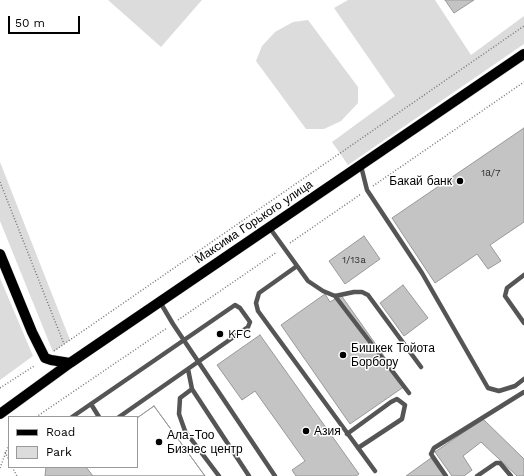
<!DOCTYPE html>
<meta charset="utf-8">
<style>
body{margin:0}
#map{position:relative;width:524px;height:476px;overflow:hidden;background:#fff;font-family:"Work Sans",sans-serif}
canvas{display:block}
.legend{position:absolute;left:8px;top:416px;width:130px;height:52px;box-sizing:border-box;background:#fff;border:1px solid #999;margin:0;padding:5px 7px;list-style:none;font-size:12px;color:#000}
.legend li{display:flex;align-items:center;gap:8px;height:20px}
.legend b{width:20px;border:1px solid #999}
.scale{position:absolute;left:8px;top:16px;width:72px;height:18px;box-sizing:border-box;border:2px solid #000;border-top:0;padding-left:5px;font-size:12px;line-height:14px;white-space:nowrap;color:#000;-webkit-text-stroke:3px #fff;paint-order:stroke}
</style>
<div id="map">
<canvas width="524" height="476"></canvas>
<ul class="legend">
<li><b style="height:5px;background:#000"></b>Road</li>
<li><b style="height:11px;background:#dcdcdc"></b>Park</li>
</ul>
<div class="scale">50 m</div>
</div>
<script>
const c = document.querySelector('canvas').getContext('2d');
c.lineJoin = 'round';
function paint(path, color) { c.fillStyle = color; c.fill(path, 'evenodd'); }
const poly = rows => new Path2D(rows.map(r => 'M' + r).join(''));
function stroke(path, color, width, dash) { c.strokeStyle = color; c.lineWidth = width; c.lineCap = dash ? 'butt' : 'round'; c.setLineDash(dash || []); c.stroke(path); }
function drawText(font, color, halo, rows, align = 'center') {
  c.font = font + ' "Work Sans",sans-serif'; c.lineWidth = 3; c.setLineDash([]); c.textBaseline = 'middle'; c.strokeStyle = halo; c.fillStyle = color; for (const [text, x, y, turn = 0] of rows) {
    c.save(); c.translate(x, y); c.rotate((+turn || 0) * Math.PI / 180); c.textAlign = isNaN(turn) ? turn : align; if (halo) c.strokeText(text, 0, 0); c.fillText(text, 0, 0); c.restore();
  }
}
const green = poly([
 [108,0,202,0,161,47],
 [348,0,435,0,471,55,524,16,524,44,348,165,332,142,395,96,334,8],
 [308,20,358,87,358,103,341,121,324,129,306,129,256,61,262,46,275,32,293,22],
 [0,162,70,340,53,352,0,221],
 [0,278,33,356,0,380]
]);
const building = poly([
 [445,0,474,0,454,13,445,0],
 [524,128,524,222,490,245,501,261,488,269,477,254,435,283,392,218,524,128],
 [364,236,380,259,345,284,329,261,364,236],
 [403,285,428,318,404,336,380,303,403,285],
 [325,294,330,302,341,295,405,386,350,424,281,325,325,294],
 [260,335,359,474,356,476,296,476,292,470,305,461,255,391,242,400,217,365,260,335],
 [154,406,205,476,45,476,46,467,137,467,137,418,154,406],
 [154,406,205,476,93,476,86,467,137,467,137,418,154,406],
 [483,419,524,459,524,476,517,476,481,442,463,456,472,470,464,476,452,476,435,452,483,419],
 [431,458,444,476,406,476,431,458]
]);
const path = poly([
 [0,182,64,344],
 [373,186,524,82],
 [290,243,361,194],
 [178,320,277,252],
 [54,351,524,26],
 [0,388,34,366],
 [36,417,167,328],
 [5,452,9,460],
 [12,467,17,476],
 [0,468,9,444]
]);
const lane = poly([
 [361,166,367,190,422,273,488,388,499,391,515,386,524,379],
 [269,227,308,281,323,291,335,296,354,292,362,292,368,295,421,367],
 [297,266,259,293,256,303,258,311,375,471],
 [524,275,507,288,505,296,524,323],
 [335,296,409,393],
 [160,302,173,324,275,476],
 [188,369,192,389,180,398,179,414,185,431,219,476],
 [192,389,249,476],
 [91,404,99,417],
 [72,417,235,305,240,308,250,322,248,327,119,417],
 [347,434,391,402,397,399,405,405,402,419,358,448],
 [446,476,431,454,434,448,524,392],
 [477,476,496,463,500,463,511,476]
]);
const primary = poly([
 [0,254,32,332,45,358,51,360,70,363],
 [0,414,70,363,524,54]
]);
const markers = [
 [460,181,4,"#000"],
 [220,334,4,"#000"],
 [343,355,4,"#000"],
 [306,431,4,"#000"],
 [159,442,4,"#000"]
];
const numberNames = [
 ["1а/7",491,173],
 ["1/13a",354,260]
];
const poiNames = [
 ["Бакай банк",452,181,"right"],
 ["KFC",228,334],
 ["Бишкек Тойота",351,348],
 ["Борбору",351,362],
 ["Азия",314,431],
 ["Ала-Тоо",167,435],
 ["Бизнес центр",167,449]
];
const streetNames = [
 ["Максима Горького улица",254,222,-34]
];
paint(green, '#dcdcdc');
paint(building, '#c4c4c4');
stroke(building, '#999', 1);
stroke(primary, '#dbdbdb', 11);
stroke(path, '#777', 1.5, [1, 2]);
stroke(lane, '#555', 4.5);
stroke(primary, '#000', 10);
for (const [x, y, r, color] of markers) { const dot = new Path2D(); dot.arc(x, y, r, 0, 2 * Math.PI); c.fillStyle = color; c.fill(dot); stroke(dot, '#fff', 1.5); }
drawText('10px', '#313131', null, numberNames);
drawText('12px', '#000', '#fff', poiNames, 'left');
drawText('12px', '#000', '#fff', streetNames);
</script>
